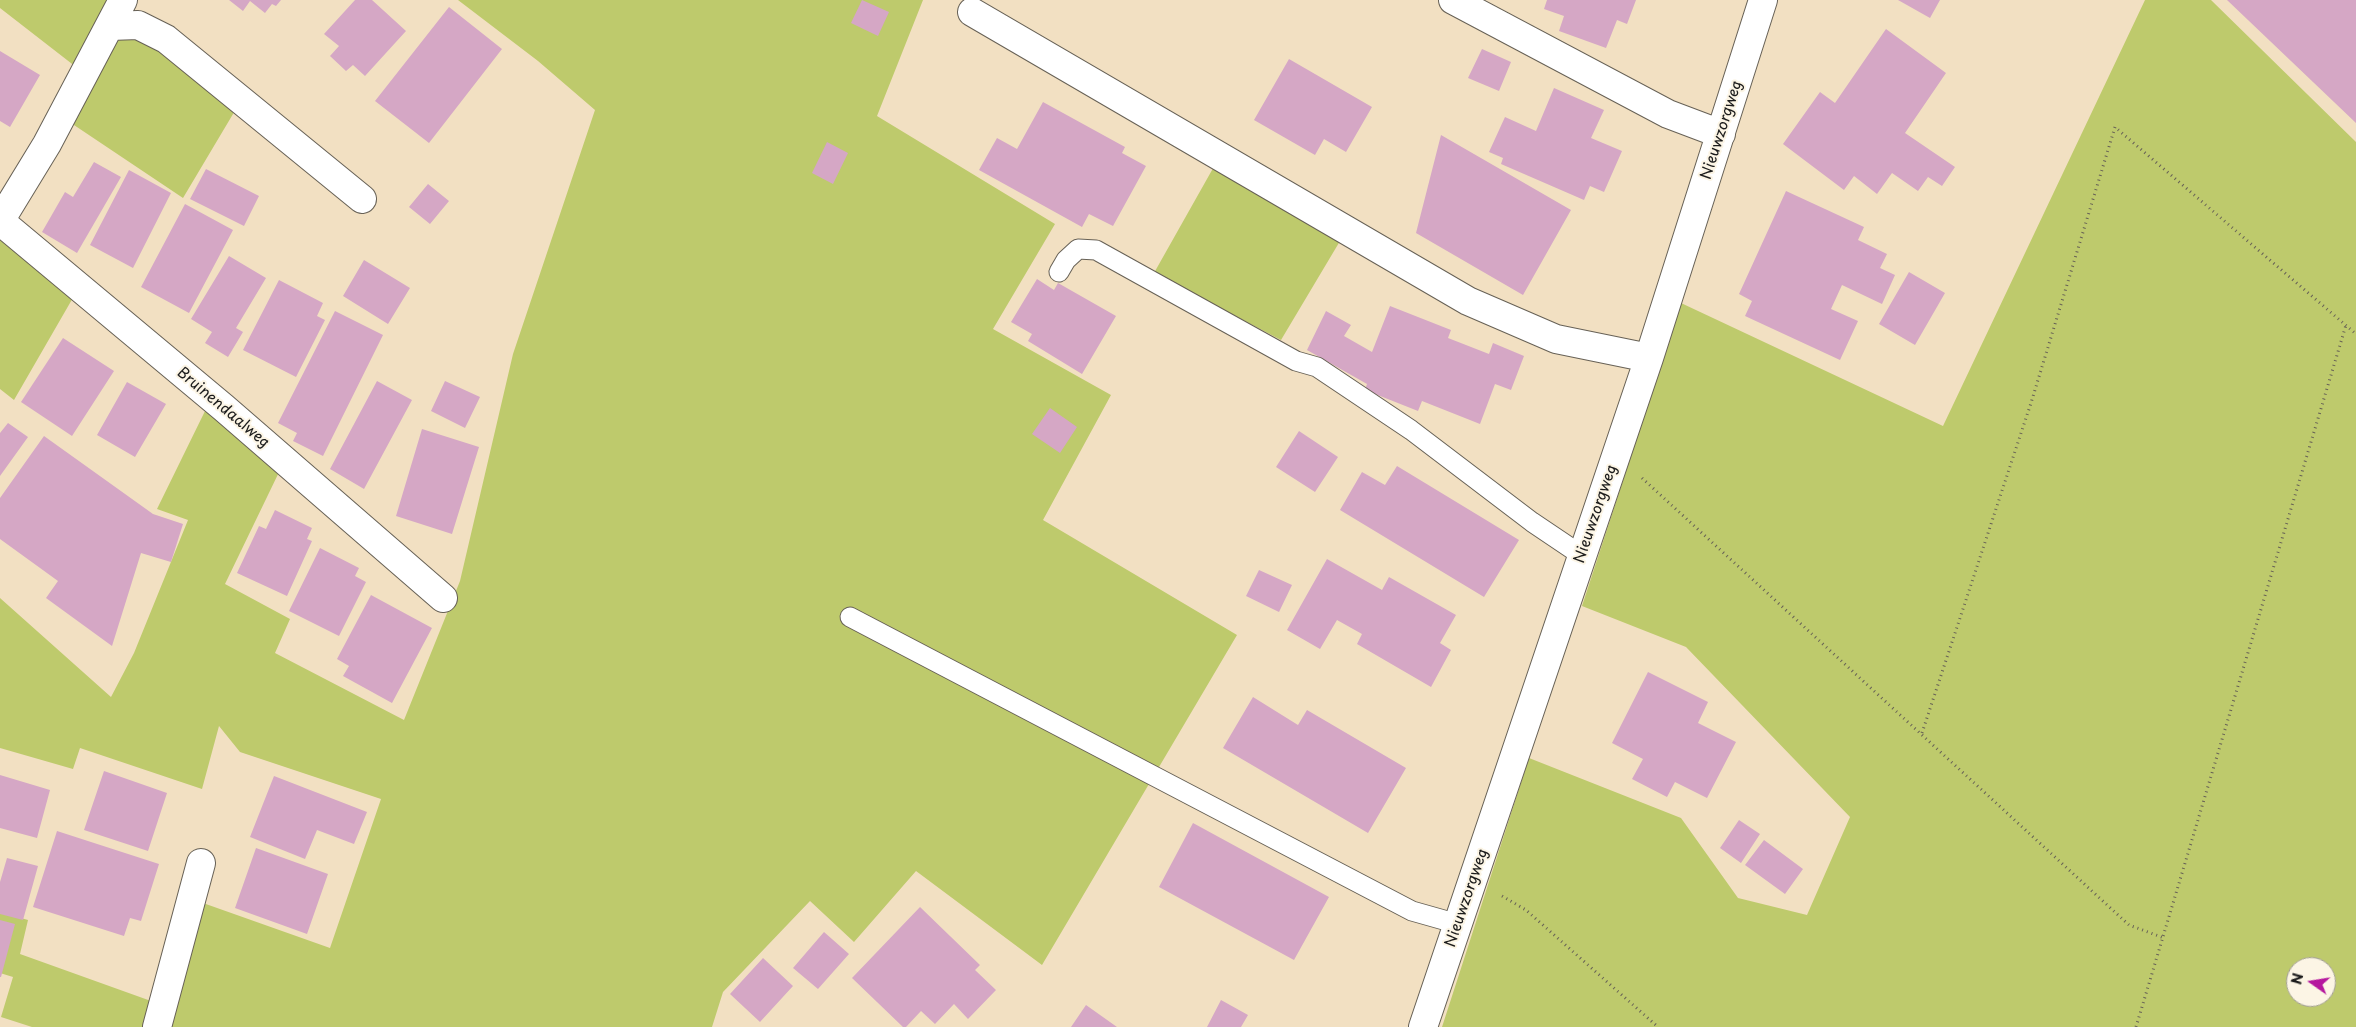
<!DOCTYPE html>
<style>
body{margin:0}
#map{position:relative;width:2356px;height:1027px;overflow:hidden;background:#f2e0c2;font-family:"Playpen Sans",sans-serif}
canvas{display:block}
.north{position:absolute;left:2286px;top:957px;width:50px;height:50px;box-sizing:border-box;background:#fcf5e5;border:1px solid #a29e95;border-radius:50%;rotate:283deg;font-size:14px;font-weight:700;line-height:20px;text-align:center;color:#1c1c1c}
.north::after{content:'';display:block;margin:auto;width:18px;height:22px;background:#b5179e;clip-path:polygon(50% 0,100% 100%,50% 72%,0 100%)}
</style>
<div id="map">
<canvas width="2356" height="1027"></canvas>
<div class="north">N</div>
</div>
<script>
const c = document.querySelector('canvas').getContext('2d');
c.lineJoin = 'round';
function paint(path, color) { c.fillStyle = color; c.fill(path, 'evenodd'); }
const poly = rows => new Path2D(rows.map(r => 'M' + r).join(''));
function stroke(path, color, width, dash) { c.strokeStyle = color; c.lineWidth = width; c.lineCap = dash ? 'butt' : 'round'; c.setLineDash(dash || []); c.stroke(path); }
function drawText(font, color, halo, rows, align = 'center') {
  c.font = font + ' "Playpen Sans",sans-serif'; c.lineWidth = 4; c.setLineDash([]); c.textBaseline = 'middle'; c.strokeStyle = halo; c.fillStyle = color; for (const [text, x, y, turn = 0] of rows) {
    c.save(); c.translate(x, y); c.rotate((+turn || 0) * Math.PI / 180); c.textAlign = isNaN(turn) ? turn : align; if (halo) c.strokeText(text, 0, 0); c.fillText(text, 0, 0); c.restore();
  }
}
const green = poly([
 [0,0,110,0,76,67,0,8],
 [458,0,923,0,877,116,1055,224,993,329,1111,395,1043,520,1237,635,1042,965,916,871,854,942,810,901,723,992,712,1027,169,1027,203,903,330,948,381,799,240,752,219,726,202,789,80,748,73,769,0,748,0,598,111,697,134,653,188,520,157,509,206,409,281,468,225,584,290,619,275,653,404,720,460,581,513,354,595,110,538,61],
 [2145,0,2211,0,2356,142,2356,1027,1442,1027,1529,758,1681,818,1738,898,1807,915,1850,817,1686,647,1582,606,1681,303,1943,426],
 [2296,967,2326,967,2326,997,2296,997],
 [115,39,150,39,236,109,183,198,68,121],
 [1216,163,1343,236,1281,340,1154,273],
 [0,237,74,296,14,400,0,389],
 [0,912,28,920,20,954,151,1001,145,1027,32,1027,1,1017,13,977,0,973]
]);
const building = poly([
 [229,0,281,0,276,6,272,4,265,13,250,1,243,11],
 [355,0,372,0,406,31,365,76,353,65,346,71,330,56,339,46,324,34],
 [862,0,889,12,878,36,851,23],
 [1547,0,1636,0,1627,24,1617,20,1606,48,1559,31,1564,16,1544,9],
 [1898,0,1940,0,1930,18],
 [2227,0,2356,0,2356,123],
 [449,7,502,49,429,143,375,101],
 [1886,29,1946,73,1905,133,1955,167,1942,186,1928,177,1918,191,1892,173,1877,194,1854,176,1844,190,1783,144,1820,92,1835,103],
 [1482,49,1511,62,1499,91,1468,78],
 [0,51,40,75,10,127,0,121],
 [1289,59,1372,107,1346,152,1324,139,1315,155,1254,120],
 [1554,88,1604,110,1591,138,1622,151,1604,192,1590,186,1584,200,1501,164,1503,158,1489,152,1505,117,1536,131],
 [1043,102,1125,147,1122,153,1146,166,1113,226,1089,214,1082,227,979,170,997,138,1017,149],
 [1441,135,1571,210,1523,295,1416,233],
 [827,142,848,153,833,184,812,173],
 [94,162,121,177,77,253,42,232,65,192,73,197],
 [206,169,259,196,244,226,190,199],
 [129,170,171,193,133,268,90,245],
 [428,184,449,201,430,224,409,207],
 [1786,191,1864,227,1858,240,1887,254,1880,268,1895,275,1882,304,1842,285,1831,309,1858,321,1840,360,1745,316,1752,301,1739,294],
 [185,204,233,230,189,313,141,287],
 [229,256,266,278,236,328,243,332,228,357,205,343,212,332,191,319],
 [364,260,410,288,388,324,343,296],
 [1909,272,1945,293,1915,345,1879,324],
 [1037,279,1054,290,1058,283,1116,316,1082,374,1028,341,1032,334,1011,322],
 [279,280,323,303,317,316,325,320,296,377,243,350],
 [1390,306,1451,330,1448,338,1489,354,1493,343,1524,356,1511,390,1495,384,1480,424,1422,401,1418,411,1365,390,1367,384,1307,350,1326,311,1351,325,1344,336,1372,352],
 [335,311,383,335,323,456,293,441,297,433,278,423],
 [63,338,114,371,72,436,21,402],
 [377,381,412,400,364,489,330,469],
 [445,381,480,397,465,428,431,411],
 [127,382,166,404,135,457,97,435],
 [1050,408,1077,427,1060,453,1032,434],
 [8,423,28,437,0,476,0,433],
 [422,429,479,447,452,534,396,516],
 [1299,431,1338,457,1315,492,1276,467],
 [44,436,153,514,183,524,171,562,141,553,112,646,46,598,58,581,0,539,0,498],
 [1397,466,1519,540,1484,597,1340,510,1362,472,1385,485],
 [275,510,312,528,307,539,312,541,287,596,237,573,259,526,266,529],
 [320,548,359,568,355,576,366,582,339,636,289,611],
 [1327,559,1382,590,1389,577,1456,615,1440,643,1451,650,1431,687,1357,644,1362,634,1337,620,1320,649,1287,630],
 [1259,570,1292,585,1279,612,1246,596],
 [371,595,432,628,392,703,343,676,349,666,337,659],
 [1648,672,1708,702,1698,723,1736,742,1707,798,1675,782,1667,797,1632,779,1643,759,1612,743],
 [1253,697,1298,725,1307,710,1406,768,1368,833,1223,748],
 [104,771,167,793,148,851,84,830],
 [0,775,50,790,37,838,0,828],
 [274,776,367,812,354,844,317,830,305,859,250,837],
 [1739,820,1760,834,1741,863,1720,848],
 [1193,823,1329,897,1294,960,1159,887],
 [57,831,159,864,141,921,130,918,124,936,33,907],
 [1764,840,1803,869,1785,894,1745,865],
 [256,848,328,874,307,934,235,908],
 [7,858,38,866,23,920,0,914,0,882],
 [920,907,980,965,975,970,996,990,968,1019,954,1004,935,1024,921,1011,906,1027,903,1027,852,978],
 [0,920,15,924,1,977,0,977],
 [824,932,849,954,818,989,793,968],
 [763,958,793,986,760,1022,730,994],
 [1221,1000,1248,1015,1241,1027,1207,1027],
 [1086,1005,1117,1027,1071,1027]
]);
const path = poly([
 [1642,478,2129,925,2164,938],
 [1922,733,2031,403,2115,127,2356,334],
 [1502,896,1526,910,1658,1027],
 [2136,1027,2346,325]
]);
const lane = poly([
 [1059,272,1066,260,1078,249,1096,250,1296,361,1317,367,1411,430,1532,522,1581,555],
 [850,617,1412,911,1458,924]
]);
const street = poly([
 [123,0,47,144,0,221,224,408,443,598],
 [1453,0,1668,114,1721,134],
 [972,12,1468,301,1556,339,1649,358],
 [110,26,138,25,166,39,362,199],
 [157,1027,201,863],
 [1423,1027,1649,358,1763,0]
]);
const streetNames = [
 ["Nieuwzorgweg",1722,130,-72],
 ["Bruinendaalweg",223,408,40],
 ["Nieuwzorgweg",1596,514,-71],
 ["Nieuwzorgweg",1467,898,-71]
];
paint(green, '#beca6c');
paint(building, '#d5a7c5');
stroke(lane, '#676156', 21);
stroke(street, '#676156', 30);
stroke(path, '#676156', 3, [1, 4]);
stroke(lane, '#fff', 19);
stroke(street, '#fff', 28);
drawText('15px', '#1c1c1c', '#fcf5e5', streetNames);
</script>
